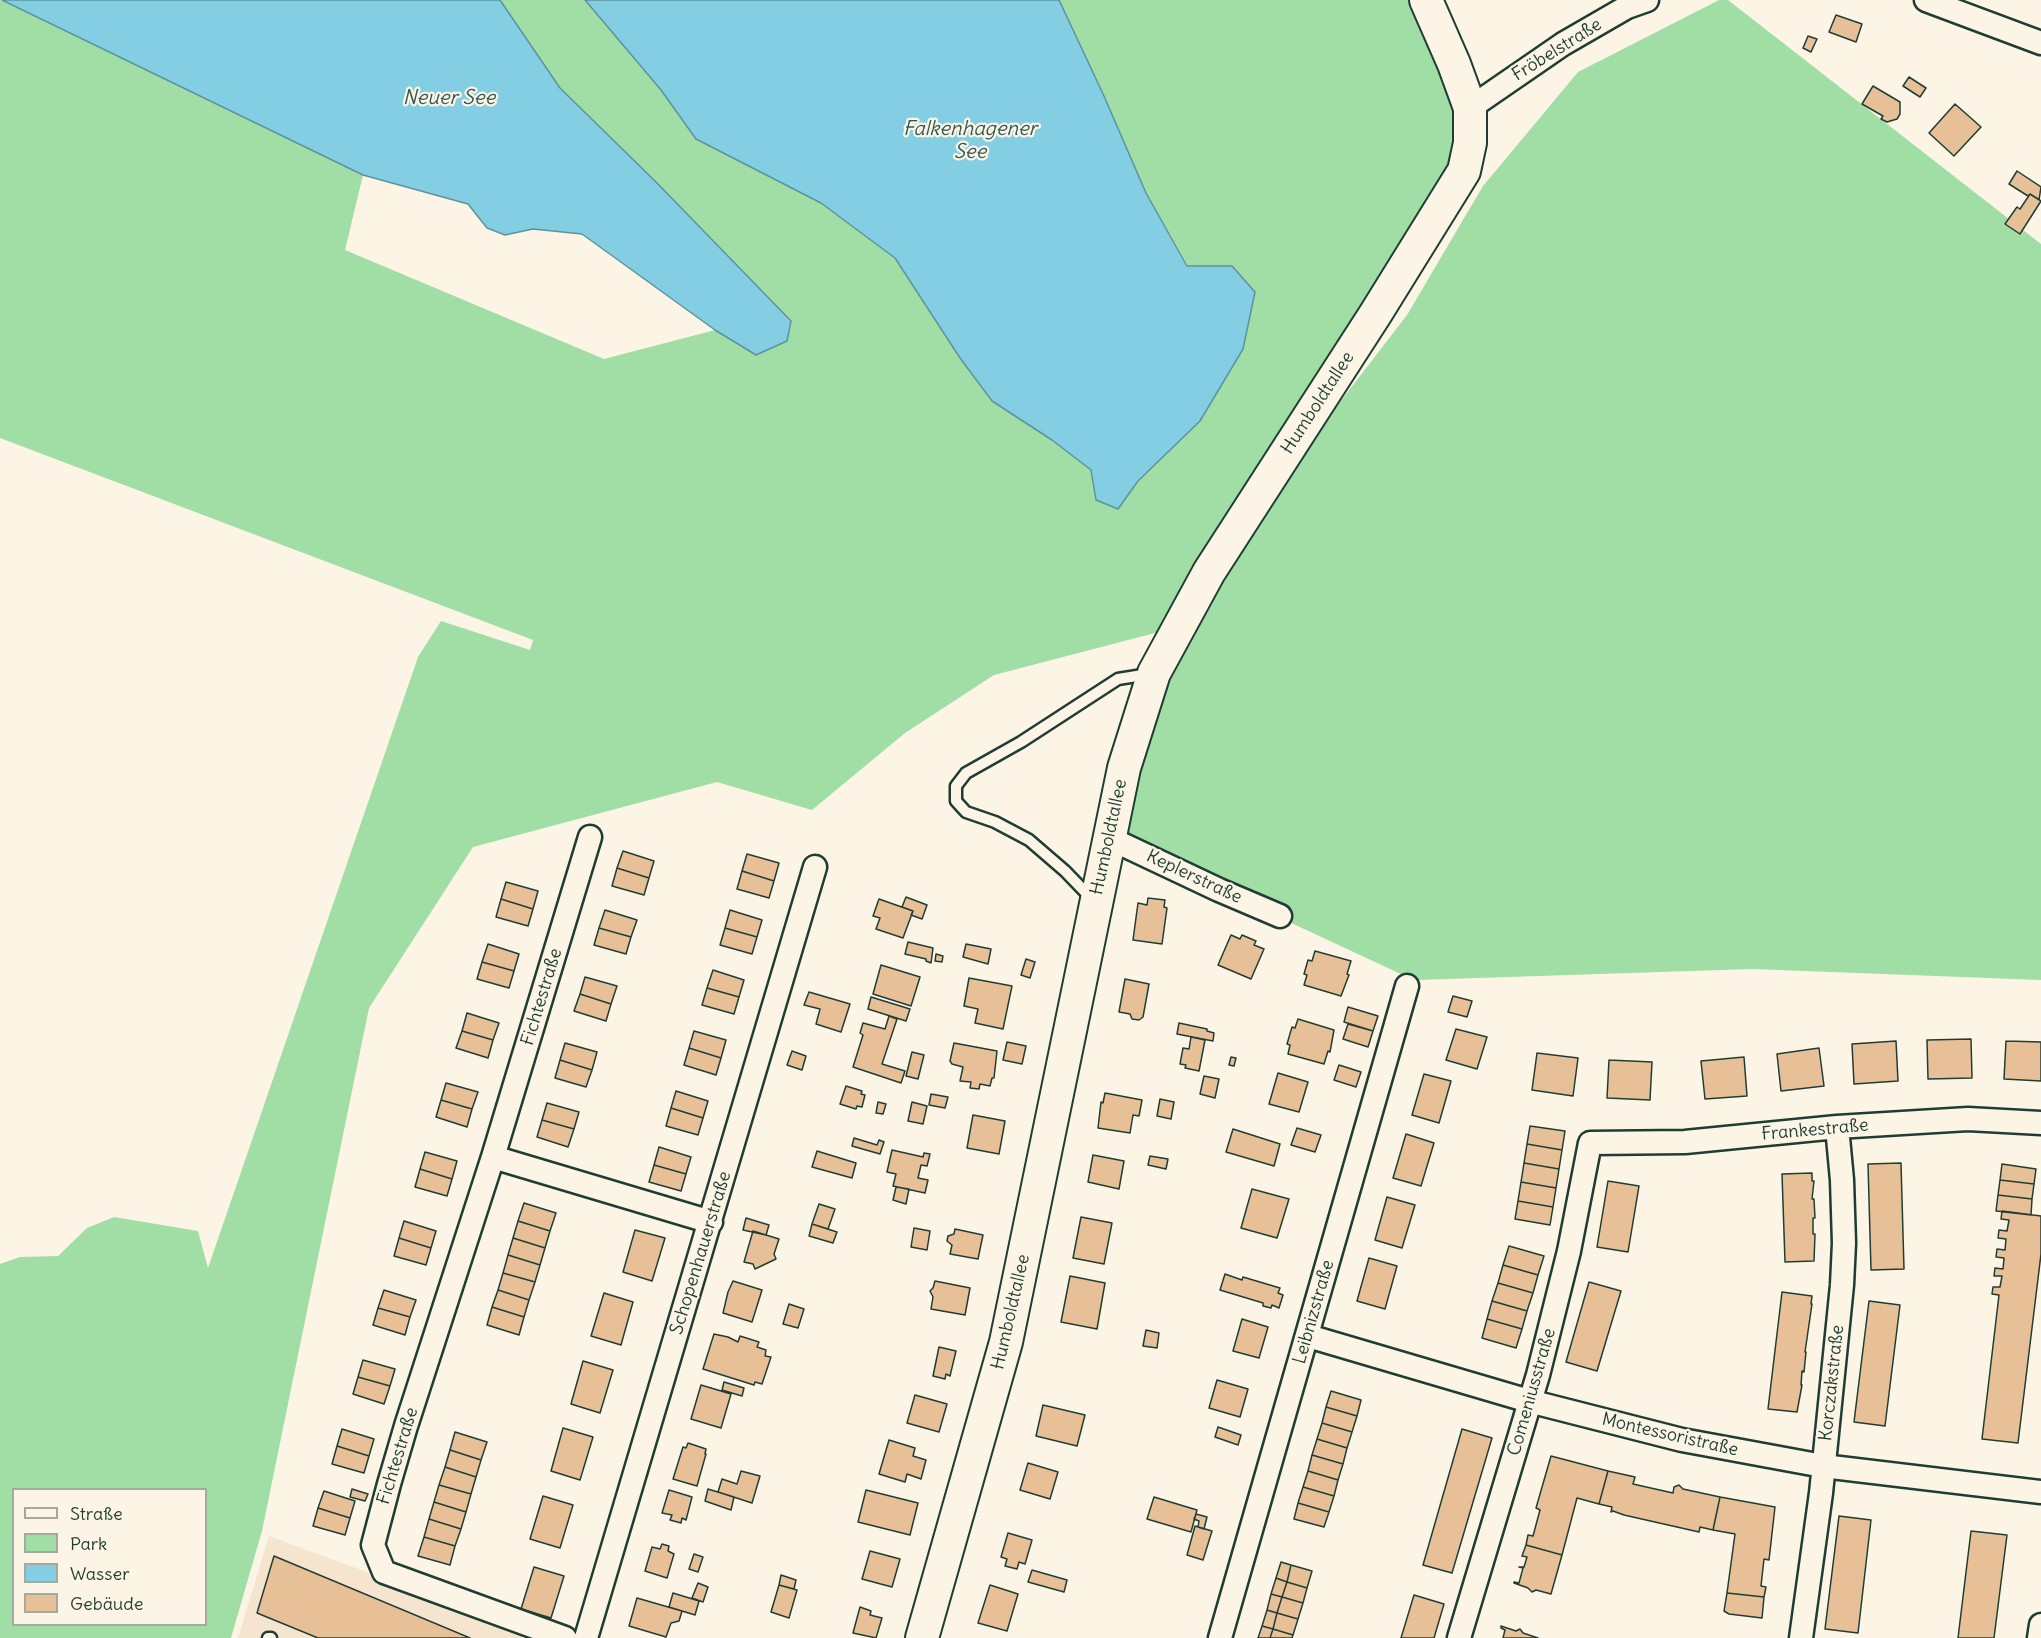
<!DOCTYPE html>
<meta charset="utf-8">
<style>
body{margin:0}
#map{position:relative;width:2041px;height:1638px;overflow:hidden;background:#fcf5e5;font-family:Delius,sans-serif}
canvas{display:block}
.legend{position:absolute;left:12px;top:1488px;width:195px;height:138px;box-sizing:border-box;background:#fcf5e5;border:2px solid #a4ab9e;margin:0;padding:8px 10px;list-style:none;font-size:18px;color:#1f3d34}
.legend li{display:flex;align-items:center;gap:12px;height:30px}
.legend b{width:30px;border:2px solid #a4ab9e}
</style>
<div id="map">
<canvas width="2041" height="1638"></canvas>
<ul class="legend">
<li><b style="height:8px;background:#fcf5e5"></b>Straße</li>
<li><b style="height:16px;background:#a1dea5"></b>Park</li>
<li><b style="height:16px;background:#83cee3"></b>Wasser</li>
<li><b style="height:16px;background:#e8c098"></b>Gebäude</li>
</ul>
</div>
<script>
const c = document.querySelector('canvas').getContext('2d');
c.lineJoin = 'round';
function paint(path, color) { c.fillStyle = color; c.fill(path, 'evenodd'); }
const poly = rows => new Path2D(rows.map(r => 'M' + r).join(''));
function stroke(path, color, width, dash) { c.strokeStyle = color; c.lineWidth = width; c.lineCap = dash ? 'butt' : 'round'; c.setLineDash(dash || []); c.stroke(path); }
function drawText(font, color, halo, rows, align = 'center') {
  c.font = font + ' Delius,sans-serif'; c.lineWidth = 4.5; c.setLineDash([]); c.textBaseline = 'middle'; c.strokeStyle = halo; c.fillStyle = color; for (const [text, x, y, turn = 0] of rows) {
    c.save(); c.translate(x, y); c.rotate((+turn || 0) * Math.PI / 180); c.textAlign = isNaN(turn) ? turn : align; if (halo) c.strokeText(text, 0, 0); c.fillText(text, 0, 0); c.restore();
  }
}
const built = poly([
 [269,1536,546,1638,238,1638]
]);
const green = poly([
 [0,0,18,6,363,175,345,250,604,359,715,330,756,354,791,321,656,182,560,88,500,0,585,0,661,90,696,139,821,203,895,258,960,358,991,401,1052,440,1091,470,1096,500,1118,509,1138,481,1200,420,1243,349,1232,266,1188,266,1146,193,1104,96,1059,0,1442,0,1470,143,1215,564,1407,315,1483,186,1578,72,1719,0,1728,0,2041,244,2041,980,1752,969,1417,980,1405,976,1109,838,1178,627,994,675,905,733,812,810,717,782,473,847,369,1008,262,1531,231,1638,0,1638,0,1264,20,1257,58,1256,87,1228,114,1217,198,1231,208,1268,418,657,441,621,530,650,533,640,0,438],
 [14,1490,206,1490,206,1624,14,1624]
]);
const water = poly([
 [2,0,500,0,560,88,656,182,791,321,787,341,756,355,715,330,582,234,533,229,505,235,487,228,468,204,363,175,2,0],
 [585,0,1059,0,1104,96,1146,193,1187,266,1232,266,1255,292,1243,349,1200,421,1138,481,1118,509,1096,500,1091,470,1052,440,992,401,960,358,895,258,821,203,696,139,661,90,585,0]
]);
const building = poly([
 [1836,15,1862,24,1856,42,1829,32,1836,15],
 [1808,36,1817,39,1811,52,1803,48,1808,36],
 [1909,77,1926,88,1920,97,1903,86,1909,77],
 [1873,86,1900,102,1900,114,1897,119,1887,122,1881,119,1883,116,1862,104,1873,86],
 [1955,104,1981,127,1954,156,1929,133,1955,104],
 [2017,171,2041,187,2039,200,2030,194,2028,196,2009,184,2017,171],
 [2030,194,2041,201,2020,234,2005,224,2017,207,2020,209,2030,194],
 [623,851,654,861,649,878,617,868,623,851],
 [747,854,779,863,774,881,742,871,747,854],
 [617,868,649,878,644,895,612,886,617,868],
 [742,871,774,881,769,898,737,889,742,871],
 [506,882,538,891,533,909,501,899,506,882],
 [906,897,927,905,922,919,911,915,913,911,902,907,906,897],
 [1148,898,1165,900,1164,907,1167,908,1162,944,1133,940,1138,903,1147,905,1148,898],
 [501,899,533,909,528,926,496,917,501,899],
 [879,899,913,911,903,938,876,929,880,918,873,916,879,899],
 [605,910,637,920,631,937,599,928,605,910],
 [730,910,762,920,757,937,725,928,730,910],
 [599,928,631,937,626,954,594,945,599,928],
 [725,928,757,937,752,954,720,945,725,928],
 [1231,935,1240,939,1242,935,1256,941,1254,945,1264,949,1251,979,1218,965,1231,935],
 [908,942,933,948,931,963,926,961,926,959,905,954,908,942],
 [488,944,519,954,514,971,482,962,488,944],
 [966,944,991,949,988,964,963,957,966,944],
 [1315,951,1351,961,1347,974,1349,975,1341,996,1304,985,1307,975,1304,974,1308,960,1312,961,1315,951],
 [936,954,943,956,942,962,935,961,936,954],
 [1026,959,1035,962,1030,978,1021,975,1026,959],
 [482,962,514,971,509,988,477,979,482,962],
 [881,965,920,977,911,1006,873,994,881,965],
 [713,970,744,980,739,997,707,988,713,970],
 [585,977,617,986,611,1004,580,994,585,977],
 [969,978,1012,986,1003,1029,975,1023,978,1009,964,1006,969,978],
 [1125,979,1149,984,1143,1017,1139,1020,1132,1019,1130,1014,1119,1012,1125,979],
 [707,988,739,997,734,1014,702,1005,707,988],
 [809,992,850,1004,841,1032,816,1024,820,1009,804,1005,809,992],
 [580,994,611,1004,606,1021,574,1011,580,994],
 [1453,996,1472,1001,1467,1017,1448,1012,1453,996],
 [871,997,910,1009,906,1021,868,1009,871,997],
 [1348,1007,1378,1016,1373,1031,1344,1022,1348,1007],
 [467,1013,499,1023,493,1040,462,1031,467,1013],
 [889,1016,897,1019,882,1064,905,1071,901,1083,853,1067,863,1035,860,1033,863,1023,885,1029,889,1016],
 [1298,1019,1334,1030,1330,1052,1328,1051,1324,1064,1288,1054,1290,1045,1287,1044,1292,1027,1295,1028,1298,1019],
 [1179,1023,1207,1029,1207,1031,1214,1033,1213,1041,1177,1034,1179,1023],
 [1348,1024,1373,1031,1368,1047,1343,1039,1348,1024],
 [1456,1029,1487,1037,1477,1069,1446,1060,1456,1029],
 [462,1031,493,1040,488,1058,456,1048,462,1031],
 [694,1031,726,1040,721,1058,689,1048,694,1031],
 [1191,1037,1205,1040,1199,1071,1185,1068,1186,1065,1180,1064,1183,1048,1189,1049,1191,1037],
 [1971,1039,1972,1078,1928,1079,1927,1040,1971,1039],
 [1896,1041,1898,1081,1854,1084,1852,1044,1896,1041],
 [2006,1041,2041,1042,2041,1081,2004,1079,2006,1041],
 [1007,1042,1026,1046,1022,1064,1003,1060,1007,1042],
 [565,1043,597,1052,592,1070,560,1060,565,1043],
 [954,1043,997,1051,994,1078,992,1078,990,1086,980,1084,979,1089,970,1088,971,1082,960,1081,963,1067,952,1064,950,1061,954,1043],
 [689,1048,721,1058,716,1075,684,1065,689,1048],
 [1819,1048,1824,1086,1781,1091,1777,1054,1819,1048],
 [792,1051,806,1056,802,1070,787,1065,792,1051],
 [912,1052,924,1055,918,1079,906,1076,912,1052],
 [1537,1053,1578,1058,1573,1096,1532,1090,1537,1053],
 [1231,1057,1236,1058,1234,1066,1229,1065,1231,1057],
 [1744,1057,1747,1096,1705,1099,1701,1061,1744,1057],
 [560,1060,592,1070,586,1087,555,1078,560,1060],
 [1609,1060,1652,1062,1650,1100,1607,1098,1609,1060],
 [1339,1065,1361,1072,1356,1087,1334,1080,1339,1065],
 [1278,1073,1308,1082,1299,1112,1269,1104,1278,1073],
 [1424,1074,1451,1081,1439,1123,1412,1115,1424,1074],
 [1204,1076,1219,1079,1215,1098,1200,1094,1204,1076],
 [446,1083,478,1092,472,1109,441,1100,446,1083],
 [846,1086,862,1091,861,1094,865,1095,862,1107,857,1106,856,1109,840,1104,846,1086],
 [676,1091,708,1101,703,1118,671,1108,676,1091],
 [1105,1093,1142,1100,1139,1116,1133,1115,1130,1133,1098,1128,1101,1102,1103,1103,1105,1093],
 [931,1094,948,1097,945,1108,929,1105,931,1094],
 [1160,1099,1174,1102,1171,1119,1157,1116,1160,1099],
 [441,1100,472,1109,467,1127,436,1117,441,1100],
 [878,1102,886,1104,883,1114,876,1113,878,1102],
 [912,1102,927,1106,923,1124,908,1121,912,1102],
 [547,1103,579,1112,574,1129,542,1120,547,1103],
 [671,1108,703,1118,698,1135,666,1126,671,1108],
 [973,1115,1005,1121,999,1154,967,1148,973,1115],
 [542,1120,574,1129,568,1147,537,1137,542,1120],
 [1530,1126,1565,1131,1562,1150,1527,1144,1530,1126],
 [1297,1128,1321,1135,1315,1152,1291,1145,1297,1128],
 [1233,1129,1280,1144,1274,1166,1226,1152,1233,1129],
 [1406,1134,1434,1143,1421,1186,1393,1178,1406,1134],
 [854,1138,877,1145,879,1140,884,1142,880,1154,852,1146,854,1138],
 [1527,1144,1562,1150,1559,1169,1524,1163,1527,1144],
 [659,1147,691,1157,686,1174,654,1165,659,1147],
 [892,1150,923,1157,924,1153,930,1154,927,1166,921,1165,918,1178,928,1180,925,1193,893,1186,896,1174,887,1172,892,1150],
 [817,1151,856,1163,852,1178,812,1167,817,1151],
 [425,1152,457,1161,452,1179,420,1169,425,1152],
 [1093,1155,1124,1161,1119,1189,1088,1182,1093,1155],
 [1150,1156,1168,1159,1166,1169,1148,1165,1150,1156],
 [1524,1163,1559,1169,1556,1188,1521,1182,1524,1163],
 [1901,1163,1904,1269,1871,1270,1868,1164,1901,1163],
 [2002,1164,2036,1169,2034,1184,2000,1180,2002,1164],
 [654,1165,686,1174,681,1191,649,1182,654,1165],
 [420,1169,452,1179,447,1196,415,1187,420,1169],
 [1812,1173,1812,1181,1814,1181,1812,1199,1814,1199,1815,1218,1813,1218,1813,1234,1815,1234,1814,1261,1785,1262,1782,1174,1812,1173],
 [2000,1180,2034,1184,2032,1199,1998,1195,2000,1180],
 [1608,1181,1639,1186,1628,1252,1597,1247,1608,1181],
 [1521,1182,1556,1188,1553,1207,1518,1201,1521,1182],
 [896,1187,909,1189,906,1204,893,1200,896,1187],
 [1252,1189,1289,1199,1277,1238,1241,1228,1252,1189],
 [1998,1195,2032,1199,2031,1215,1996,1211,1998,1195],
 [1387,1197,1415,1205,1402,1248,1375,1240,1387,1197],
 [1518,1201,1553,1207,1550,1225,1515,1219,1518,1201],
 [524,1203,556,1213,550,1231,518,1221,524,1203],
 [819,1204,835,1209,828,1229,812,1224,819,1204],
 [2002,1211,2041,1216,2041,1254,2018,1443,1982,1439,1999,1295,1992,1294,1993,1287,2000,1287,2002,1276,1994,1276,1995,1268,2003,1269,2004,1258,1996,1257,1997,1249,2005,1250,2006,1239,1998,1238,1999,1230,2007,1231,2009,1220,2001,1219,2002,1211],
 [1081,1217,1112,1223,1104,1264,1073,1258,1081,1217],
 [746,1218,769,1225,766,1235,743,1230,746,1218],
 [404,1221,436,1231,431,1248,399,1238,404,1221],
 [518,1221,550,1231,545,1248,513,1238,518,1221],
 [812,1224,837,1232,833,1243,809,1236,812,1224],
 [914,1228,930,1231,927,1250,911,1247,914,1228],
 [955,1229,983,1235,978,1259,950,1254,952,1245,947,1241,948,1236,954,1234,955,1229],
 [635,1230,665,1238,652,1281,623,1272,635,1230],
 [753,1231,779,1239,774,1254,776,1259,755,1269,753,1264,744,1262,753,1231],
 [399,1238,431,1248,426,1265,394,1256,399,1238],
 [513,1238,545,1248,540,1265,508,1255,513,1238],
 [1509,1246,1544,1256,1538,1275,1503,1265,1509,1246],
 [508,1255,540,1265,535,1282,503,1273,508,1255],
 [1369,1258,1397,1266,1385,1309,1357,1301,1369,1258],
 [1503,1265,1538,1275,1533,1293,1498,1283,1503,1265],
 [503,1273,535,1282,529,1300,498,1290,503,1273],
 [1225,1274,1242,1280,1243,1277,1280,1288,1278,1293,1283,1295,1279,1308,1272,1305,1271,1308,1263,1306,1263,1303,1220,1290,1225,1274],
 [1070,1276,1105,1283,1097,1329,1061,1322,1070,1276],
 [733,1281,762,1290,752,1322,723,1313,728,1292,733,1281],
 [935,1281,970,1288,965,1315,931,1309,933,1297,930,1291,933,1288,935,1281],
 [1589,1282,1621,1291,1597,1371,1566,1362,1589,1282],
 [1498,1283,1533,1293,1527,1311,1492,1301,1498,1283],
 [384,1290,416,1300,410,1317,378,1308,384,1290],
 [498,1290,529,1300,524,1317,492,1307,498,1290],
 [1782,1292,1812,1296,1811,1304,1812,1304,1805,1352,1806,1352,1804,1372,1802,1371,1801,1385,1802,1385,1797,1412,1768,1409,1782,1292],
 [604,1293,633,1302,621,1345,591,1336,604,1293],
 [1492,1301,1527,1311,1522,1329,1487,1319,1492,1301],
 [1869,1301,1900,1305,1885,1426,1854,1422,1869,1301],
 [789,1304,804,1309,798,1328,783,1324,789,1304],
 [492,1307,524,1317,519,1335,487,1325,492,1307],
 [378,1308,410,1317,405,1335,373,1325,378,1308],
 [1242,1319,1268,1327,1259,1358,1233,1351,1242,1319],
 [1487,1319,1522,1329,1516,1348,1482,1338,1487,1319],
 [1146,1330,1159,1333,1157,1348,1143,1346,1146,1330],
 [714,1334,728,1337,738,1342,740,1336,759,1342,757,1347,766,1350,765,1356,771,1357,762,1384,755,1382,754,1385,703,1369,714,1334],
 [939,1347,956,1351,950,1376,946,1374,945,1379,933,1376,939,1347],
 [363,1360,395,1369,390,1386,358,1377,363,1360],
 [583,1361,613,1370,600,1413,571,1404,583,1361],
 [358,1377,390,1386,384,1404,353,1394,358,1377],
 [1217,1380,1248,1389,1240,1417,1209,1408,1217,1380],
 [724,1382,744,1388,742,1396,722,1390,724,1382],
 [701,1385,731,1394,721,1428,691,1419,701,1385],
 [1331,1391,1361,1400,1357,1416,1326,1407,1331,1391],
 [915,1395,947,1404,939,1432,907,1423,915,1395],
 [1043,1405,1085,1415,1077,1446,1036,1436,1043,1405],
 [1326,1407,1357,1416,1352,1432,1322,1423,1326,1407],
 [1322,1423,1352,1432,1347,1448,1317,1439,1322,1423],
 [1218,1427,1241,1435,1238,1445,1215,1437,1218,1427],
 [563,1428,593,1437,580,1480,551,1471,563,1428],
 [342,1429,374,1439,369,1456,337,1446,342,1429],
 [1462,1429,1492,1438,1452,1573,1423,1565,1462,1429],
 [455,1432,487,1442,481,1460,450,1450,455,1432],
 [1317,1439,1347,1448,1343,1464,1312,1455,1317,1439],
 [889,1440,915,1448,913,1456,926,1460,921,1479,907,1474,905,1482,879,1474,889,1440],
 [688,1443,706,1449,705,1454,706,1454,697,1486,673,1479,683,1447,686,1448,688,1443],
 [337,1446,369,1456,364,1473,332,1464,337,1446],
 [450,1450,481,1460,476,1477,445,1467,450,1450],
 [1312,1455,1343,1464,1338,1480,1308,1471,1312,1455],
 [1551,1456,1608,1471,1599,1504,1577,1498,1562,1555,1526,1545,1528,1535,1533,1536,1540,1510,1536,1508,1551,1456],
 [1028,1463,1058,1472,1050,1499,1020,1490,1028,1463],
 [445,1467,476,1477,471,1494,439,1485,445,1467],
 [741,1471,760,1476,752,1503,718,1492,722,1479,737,1484,741,1471],
 [1308,1471,1338,1480,1334,1496,1303,1487,1308,1471],
 [1608,1471,1635,1477,1633,1484,1673,1493,1674,1487,1679,1485,1683,1489,1720,1497,1713,1530,1700,1527,1699,1532,1624,1515,1613,1511,1611,1512,1612,1507,1599,1504,1608,1471],
 [439,1485,471,1494,466,1512,434,1502,439,1485],
 [1303,1487,1334,1496,1329,1512,1298,1503,1303,1487],
 [352,1489,368,1494,365,1501,350,1497,352,1489],
 [708,1489,734,1497,731,1510,705,1501,708,1489],
 [669,1490,692,1497,686,1520,682,1518,681,1523,670,1520,672,1515,662,1513,669,1490],
 [866,1490,918,1503,910,1535,858,1522,866,1490],
 [324,1491,355,1501,350,1518,318,1508,324,1491],
 [543,1496,573,1505,560,1548,530,1539,543,1496],
 [1154,1497,1197,1510,1191,1532,1147,1519,1154,1497],
 [1720,1497,1775,1507,1769,1560,1764,1559,1761,1586,1766,1587,1764,1597,1727,1593,1735,1534,1713,1530,1720,1497],
 [434,1502,466,1512,461,1529,429,1519,434,1502],
 [1298,1503,1329,1512,1324,1527,1294,1519,1298,1503],
 [318,1508,350,1518,345,1535,313,1526,318,1508],
 [1196,1514,1207,1517,1204,1529,1198,1527,1199,1521,1194,1519,1196,1514],
 [1839,1516,1871,1520,1858,1633,1825,1629,1839,1516],
 [429,1519,461,1529,455,1546,424,1537,429,1519],
 [1195,1526,1212,1531,1203,1560,1187,1555,1195,1526],
 [1971,1531,2007,1535,1994,1638,1958,1638,1971,1531],
 [1008,1533,1032,1540,1025,1564,1019,1562,1017,1569,1005,1566,1007,1559,1001,1557,1008,1533],
 [424,1537,455,1546,450,1565,418,1556,424,1537],
 [662,1544,669,1546,668,1551,674,1554,667,1578,645,1571,652,1547,660,1549,662,1544],
 [1526,1545,1562,1555,1551,1594,1536,1590,1532,1592,1528,1588,1514,1583,1514,1582,1519,1583,1523,1568,1519,1567,1524,1567,1527,1557,1522,1556,1526,1545],
 [870,1551,900,1559,892,1587,862,1579,870,1551],
 [694,1554,703,1557,698,1572,689,1569,694,1554],
 [274,1556,470,1638,318,1638,257,1613,274,1556],
 [1281,1562,1291,1565,1287,1582,1276,1578,1281,1562],
 [1291,1565,1312,1571,1307,1588,1287,1582,1291,1565],
 [534,1567,564,1576,551,1618,521,1609,534,1567],
 [1032,1570,1067,1580,1064,1592,1028,1582,1032,1570],
 [781,1575,796,1580,794,1589,779,1585,781,1575],
 [1276,1578,1287,1582,1282,1597,1271,1594,1276,1578],
 [1287,1582,1307,1588,1303,1603,1282,1597,1287,1582],
 [698,1583,708,1587,703,1602,692,1598,698,1583],
 [779,1585,797,1590,789,1618,771,1612,779,1585],
 [990,1585,1018,1594,1007,1631,978,1623,990,1585],
 [673,1593,699,1601,695,1615,669,1607,673,1593],
 [1727,1593,1764,1597,1762,1618,1729,1614,1724,1611,1727,1593],
 [1271,1594,1282,1597,1277,1613,1267,1610,1271,1594],
 [1414,1595,1444,1604,1434,1638,1401,1638,1414,1595],
 [1282,1597,1303,1603,1298,1619,1277,1613,1282,1597],
 [637,1598,682,1611,679,1621,671,1623,666,1637,629,1626,637,1598],
 [860,1607,871,1611,870,1615,882,1618,876,1638,853,1633,860,1607],
 [1267,1610,1277,1613,1273,1629,1262,1626,1267,1610],
 [1277,1613,1298,1619,1293,1635,1273,1629,1277,1613],
 [1262,1626,1273,1629,1270,1638,1258,1638,1262,1626],
 [1501,1626,1516,1631,1520,1629,1523,1633,1538,1638,1503,1638,1505,1630,1501,1628,1501,1626],
 [1273,1629,1293,1635,1292,1638,1270,1638,1273,1629]
]);
const lane = poly([
 [1093,900,1065,871,1029,840,995,822,966,812,956,801,956,786,966,773,1021,742,1118,679,1149,674],
 [268,1638,271,1638]
]);
const street = poly([
 [1926,0,2041,43],
 [1470,108,1563,44,1627,7,1647,0],
 [1109,838,1219,890,1280,916],
 [493,1157,590,837],
 [1308,1336,1529,1401,1682,1440,1823,1466,2041,1492],
 [565,1638,384,1572,373,1545,389,1484,406,1426,493,1157,711,1222],
 [586,1638,815,867],
 [1220,1638,1407,986],
 [1459,1638,1538,1375,1569,1251,1590,1143,1685,1142,1837,1127,1968,1119,2041,1123],
 [1801,1638,1821,1493,1842,1285,1844,1243,1842,1180,1837,1127],
 [2039,1638,2041,1625]
]);
const secondary = poly([
 [922,1638,1006,1342,1124,768,1154,673,1209,572,1376,313,1464,171,1470,143,1470,108,1454,64,1426,0]
]);
const streetNames = [
 ["Fröbelstraße",1557,50,-32],
 ["Humboldtallee",1318,403,-57],
 ["Humboldtallee",1109,837,-78],
 ["Keplerstraße",1194,877,25],
 ["Fichtestraße",542,997,-73],
 ["Frankestraße",1815,1130,-5],
 ["Schopenhauerstraße",701,1253,-73],
 ["Humboldtallee",1011,1312,-77],
 ["Leibnizstraße",1314,1312,-74],
 ["Korczakstraße",1832,1383,-84],
 ["Comeniusstraße",1532,1392,-74],
 ["Montessoristraße",1670,1435,13],
 ["Fichtestraße",398,1456,-73]
];
const waterNames = [
 ["Neuer See",449,98],
 ["Falkenhagener",970,129],
 ["See",970,152]
];
paint(built, '#f6e5ce');
paint(green, '#a1dea5');
paint(water, '#83cee3');
stroke(water, '#5b949d', 1.5);
paint(building, '#e8c098');
stroke(building, '#1f3d34', 1.5);
stroke(lane, '#1f3d34', 15);
stroke(street, '#1f3d34', 27);
stroke(secondary, '#1f3d34', 36);
stroke(lane, '#fcf5e5', 10);
stroke(street, '#fcf5e5', 22);
stroke(secondary, '#fcf5e5', 32);
drawText('18px', '#1f3d34', '#fcf5e5', streetNames);
drawText('italic 20px', '#335a57', '#fcf5e5', waterNames);
</script>
